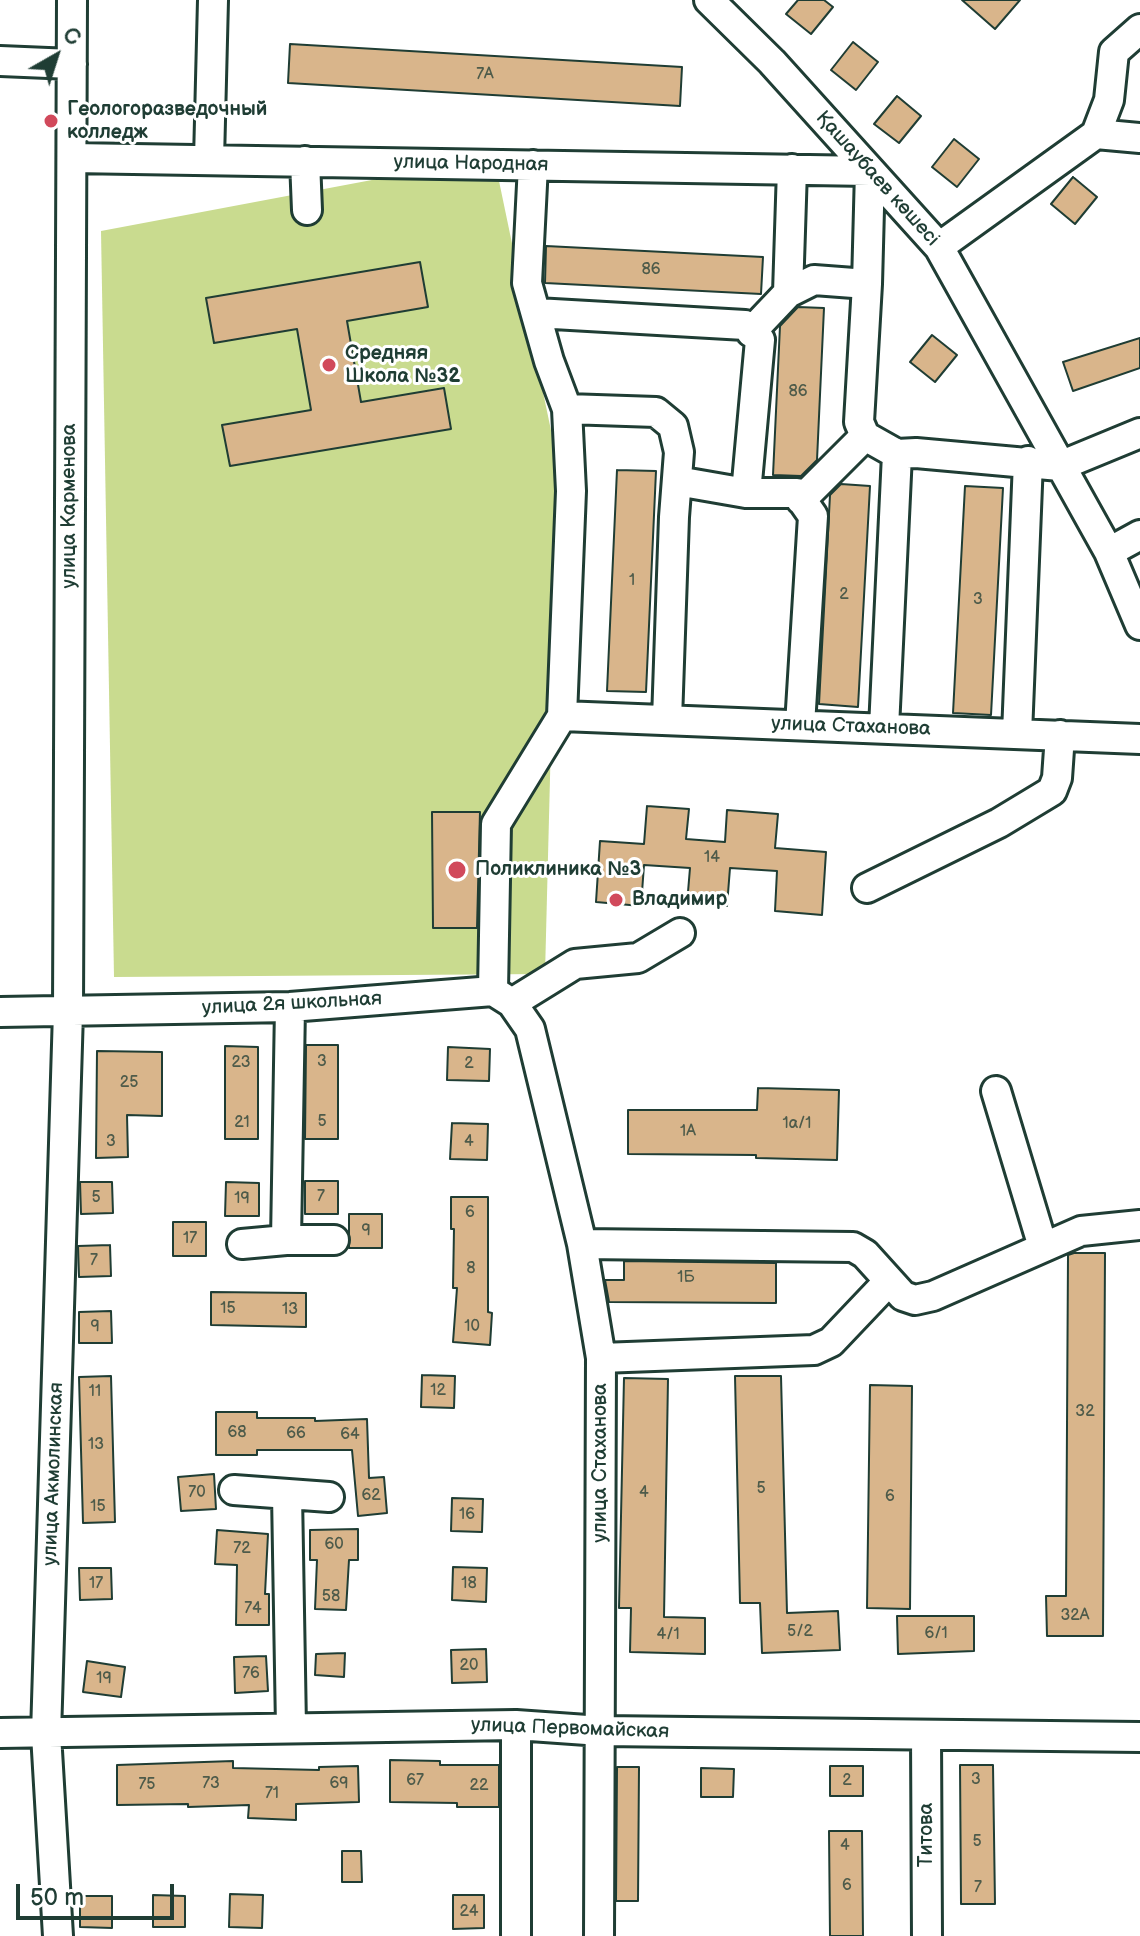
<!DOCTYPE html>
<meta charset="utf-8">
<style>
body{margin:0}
#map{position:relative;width:1140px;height:1936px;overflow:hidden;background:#fff;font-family:"Balsamiq Sans",sans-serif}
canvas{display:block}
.north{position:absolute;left:16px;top:16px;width:80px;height:80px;-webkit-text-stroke:6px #fff;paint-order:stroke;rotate:39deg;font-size:22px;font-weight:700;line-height:32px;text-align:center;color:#1f3d34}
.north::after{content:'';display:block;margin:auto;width:28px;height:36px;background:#1f3d34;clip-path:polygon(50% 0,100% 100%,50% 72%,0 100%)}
.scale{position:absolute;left:16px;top:1884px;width:158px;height:36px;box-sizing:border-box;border:4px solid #1f3d34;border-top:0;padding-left:10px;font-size:24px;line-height:28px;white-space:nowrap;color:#1f3d34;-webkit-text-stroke:6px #fff;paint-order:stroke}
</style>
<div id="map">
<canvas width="1140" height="1936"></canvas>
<div class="north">С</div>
<div class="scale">50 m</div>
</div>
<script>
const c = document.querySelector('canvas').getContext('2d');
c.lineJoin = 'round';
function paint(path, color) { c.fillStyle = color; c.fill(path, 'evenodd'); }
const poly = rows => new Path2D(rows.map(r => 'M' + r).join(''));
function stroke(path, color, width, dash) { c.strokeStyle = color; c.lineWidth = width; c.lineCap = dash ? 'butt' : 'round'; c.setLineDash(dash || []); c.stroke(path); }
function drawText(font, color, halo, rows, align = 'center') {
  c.font = font + ' "Balsamiq Sans",sans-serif'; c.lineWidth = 6; c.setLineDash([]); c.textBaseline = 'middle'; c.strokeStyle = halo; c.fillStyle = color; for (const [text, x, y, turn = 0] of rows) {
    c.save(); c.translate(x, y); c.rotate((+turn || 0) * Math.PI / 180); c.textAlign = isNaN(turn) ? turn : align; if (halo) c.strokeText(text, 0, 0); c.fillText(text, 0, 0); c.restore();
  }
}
const green = poly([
 [494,157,558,464,545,974,114,977,101,231]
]);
const building = poly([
 [798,0,824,0,833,7,811,34,786,14,798,0],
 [962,0,1020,0,995,29,962,0],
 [853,42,878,62,856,90,831,70,853,42],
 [290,44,682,67,680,106,288,83,290,44],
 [897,96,921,116,899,143,874,124,897,96],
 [954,139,979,159,957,187,932,167,954,139],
 [1073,177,1097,197,1075,224,1051,204,1073,177],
 [546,246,763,257,761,294,545,283,546,246],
 [420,262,428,307,347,321,361,402,444,388,451,429,230,466,222,425,311,410,297,329,214,343,206,298,420,262],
 [798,307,824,308,817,460,801,476,773,475,780,326,798,307],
 [932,335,957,355,935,382,910,362,932,335],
 [1140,338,1140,368,1073,391,1063,362,1140,338],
 [617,470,656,471,646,692,607,691,617,470],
 [841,484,870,486,858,707,819,704,830,495,841,484],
 [965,486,1003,488,991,715,953,713,965,486],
 [647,806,689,809,686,839,725,842,727,810,778,814,775,848,826,852,822,915,775,911,777,871,730,868,727,906,687,904,690,868,644,865,641,906,596,902,600,841,644,844,647,806],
 [432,812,480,812,477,928,433,928,432,812],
 [306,1045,338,1045,338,1139,305,1139,306,1045],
 [225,1046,258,1047,258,1139,225,1139,225,1046],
 [448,1047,490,1049,489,1081,447,1080,448,1047],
 [97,1051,162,1052,162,1116,127,1115,128,1157,96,1158,97,1051],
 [758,1088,839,1090,837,1160,756,1158,756,1155,628,1154,628,1110,757,1110,758,1088],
 [452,1123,488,1124,487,1160,450,1159,452,1123],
 [305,1181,338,1181,338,1214,305,1214,305,1181],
 [80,1182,112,1182,113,1213,81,1214,80,1182],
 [226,1182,259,1183,259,1216,225,1216,226,1182],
 [451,1197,488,1197,488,1312,492,1313,490,1345,453,1342,457,1288,453,1288,454,1229,451,1229,451,1197],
 [349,1214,382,1214,382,1248,349,1248,349,1214],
 [173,1222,206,1222,206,1256,173,1256,173,1222],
 [110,1245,111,1276,79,1277,78,1246,110,1245],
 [1074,1253,1105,1253,1103,1636,1047,1636,1046,1596,1066,1596,1068,1255,1074,1253],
 [624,1261,776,1263,776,1303,609,1302,605,1280,624,1280,624,1261],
 [211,1292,306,1293,306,1327,211,1325,211,1292],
 [111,1311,112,1343,79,1343,79,1312,111,1311],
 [422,1375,455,1376,454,1408,421,1407,422,1375],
 [111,1376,115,1522,83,1523,79,1377,111,1376],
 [735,1376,781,1376,787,1613,838,1611,840,1650,762,1653,760,1603,740,1603,735,1376],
 [624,1378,668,1379,664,1617,705,1618,705,1654,630,1652,631,1608,619,1608,624,1378],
 [870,1385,912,1386,910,1609,867,1608,870,1385],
 [216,1412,257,1412,257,1418,315,1418,315,1421,367,1419,369,1478,384,1477,387,1513,358,1516,352,1450,257,1450,257,1455,216,1455,216,1412],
 [214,1474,216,1509,181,1511,178,1477,214,1474],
 [452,1498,483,1499,482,1532,451,1531,452,1498],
 [358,1529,358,1560,349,1560,346,1610,315,1609,317,1560,310,1560,310,1530,358,1529],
 [217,1530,268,1534,265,1594,269,1594,269,1625,236,1625,237,1565,215,1564,217,1530],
 [453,1567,487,1568,486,1602,452,1600,453,1567],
 [79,1568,111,1568,112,1599,80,1600,79,1568],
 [897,1616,974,1616,974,1651,898,1654,897,1616],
 [486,1649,487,1682,452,1683,451,1650,486,1649],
 [345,1653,344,1677,315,1675,316,1654,345,1653],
 [266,1656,268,1691,235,1693,234,1657,266,1656],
 [87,1661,125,1667,121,1697,83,1692,87,1661],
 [390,1760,440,1761,440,1765,499,1765,499,1807,457,1807,457,1803,390,1802,390,1760],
 [233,1761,233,1768,319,1770,319,1767,358,1766,359,1802,296,1804,296,1820,248,1818,249,1805,188,1807,188,1804,117,1805,117,1765,233,1761],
 [960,1765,993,1765,995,1904,961,1904,960,1765],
 [830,1766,863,1766,863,1796,830,1796,830,1766],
 [617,1767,639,1767,638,1901,616,1901,617,1767],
 [701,1768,734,1769,733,1797,701,1797,701,1768],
 [829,1831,862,1831,863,1936,830,1936,829,1831],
 [342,1851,361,1851,362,1882,342,1882,342,1851],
 [230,1894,263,1895,262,1928,229,1927,230,1894],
 [153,1895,185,1896,185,1927,153,1927,153,1895],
 [453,1895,484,1895,484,1928,453,1929,453,1895],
 [80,1896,112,1896,112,1928,80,1927,80,1896]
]);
const minor = poly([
 [709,0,772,62,939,247,1109,552,1140,625],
 [0,61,72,64],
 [1096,134,1140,138],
 [72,158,870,171,867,284,814,280,788,293],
 [209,160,213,0],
 [305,161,307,210],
 [939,247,1096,134,1109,100,1114,52,1140,29],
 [867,284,859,422,865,436,897,454,916,453,1060,466,1140,433],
 [536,313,745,325,760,340,746,493,797,493,813,516,800,725],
 [751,332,788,293,792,169],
 [567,409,656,412,673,426,679,452,674,517,667,720],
 [677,481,746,493],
 [801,500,865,436],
 [1109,552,1140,535],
 [562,716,1140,739],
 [884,728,897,454],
 [1017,734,1028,461],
 [867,888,999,823,1052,791,1057,778,1060,735],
 [493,991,496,824,562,716,571,491,567,409,549,361,527,283,533,165],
 [512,1003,575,964,638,958,680,933],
 [0,1012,290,1007,493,991,512,1003,530,1029,582,1244,601,1358,599,1936],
 [996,1091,1043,1247],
 [286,1240,334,1240],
 [242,1244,286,1240,290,1007],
 [582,1244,853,1247,865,1254,903,1296,915,1300,933,1296,1081,1231,1140,1225],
 [601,1358,814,1350,831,1342,888,1282],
 [234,1490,329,1497],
 [287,1494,291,1728],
 [0,1733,516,1725,601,1731,1140,1737],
 [926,1735,927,1936],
 [58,1936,46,1734,68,1012,72,0],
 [516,1936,516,1725]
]);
const markers = [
 [51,121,8,"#d1495b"],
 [329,365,8,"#d1495b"],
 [457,870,10,"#d1495b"],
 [616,900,8,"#d1495b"]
];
const numberNames = [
 ["7А",485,75],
 ["86",651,270],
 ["86",798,392],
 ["1",632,581],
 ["2",844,595],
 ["3",978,600],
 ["14",712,858],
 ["3",322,1062],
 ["23",241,1063],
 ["2",469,1064],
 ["25",129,1083],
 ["5",322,1122],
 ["21",242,1123],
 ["1а/1",797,1124],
 ["1А",688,1132],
 ["3",111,1142],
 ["4",469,1142],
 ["7",321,1197],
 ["5",96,1198],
 ["19",242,1199],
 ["6",470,1213],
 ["9",366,1231],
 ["17",190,1239],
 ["7",94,1261],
 ["8",471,1269],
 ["1Б",686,1278],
 ["15",228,1309],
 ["13",290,1310],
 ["9",95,1327],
 ["10",472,1327],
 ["12",438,1391],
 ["11",95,1392],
 ["32",1085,1412],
 ["68",237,1433],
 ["66",296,1434],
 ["64",350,1435],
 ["13",96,1445],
 ["5",761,1489],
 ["70",197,1493],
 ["4",644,1493],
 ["62",371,1496],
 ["6",890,1497],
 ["15",98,1507],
 ["16",467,1515],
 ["60",334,1545],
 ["72",242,1549],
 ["17",96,1584],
 ["18",469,1584],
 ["58",331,1597],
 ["74",253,1609],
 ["32А",1075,1616],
 ["5/2",800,1632],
 ["6/1",936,1634],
 ["4/1",668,1635],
 ["20",469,1666],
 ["76",251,1674],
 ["19",104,1679],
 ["3",976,1780],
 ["67",415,1781],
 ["2",847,1781],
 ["73",211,1784],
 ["69",339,1784],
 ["75",147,1785],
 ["22",479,1786],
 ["71",272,1794],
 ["5",977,1842],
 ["4",845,1846],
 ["6",847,1886],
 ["7",978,1888],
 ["24",469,1912]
];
const poiNames = [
 ["Геологоразведочный",67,110],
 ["колледж",67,133],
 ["Средняя",345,354],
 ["Школа №32",345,377],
 ["Поликлиника №3",475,870],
 ["Владимир",632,900]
];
const streetNames = [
 ["улица Народная",471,164,1],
 ["Қашаубаев көшесі",877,179,48],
 ["улица Карменова",70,506,-90],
 ["улица Стаханова",851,727,2],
 ["улица 2я школьная",292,1004,-3],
 ["улица Стаханова",601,1463,-90],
 ["улица Акмолинская",54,1474,-88],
 ["улица Первомайская",570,1729,2],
 ["Титова",927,1835,-90]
];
paint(green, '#c9db8f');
paint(building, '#d9b58b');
stroke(building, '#1f3d34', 2);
stroke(minor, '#1f3d34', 34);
stroke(minor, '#fff', 28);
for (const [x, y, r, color] of markers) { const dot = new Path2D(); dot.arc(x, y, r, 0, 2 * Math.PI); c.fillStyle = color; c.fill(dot); stroke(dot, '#fff', 3); }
drawText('16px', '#4e5b4a', null, numberNames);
drawText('bold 20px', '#1f3d34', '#fff', poiNames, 'left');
drawText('20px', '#1f3d34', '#fff', streetNames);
</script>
